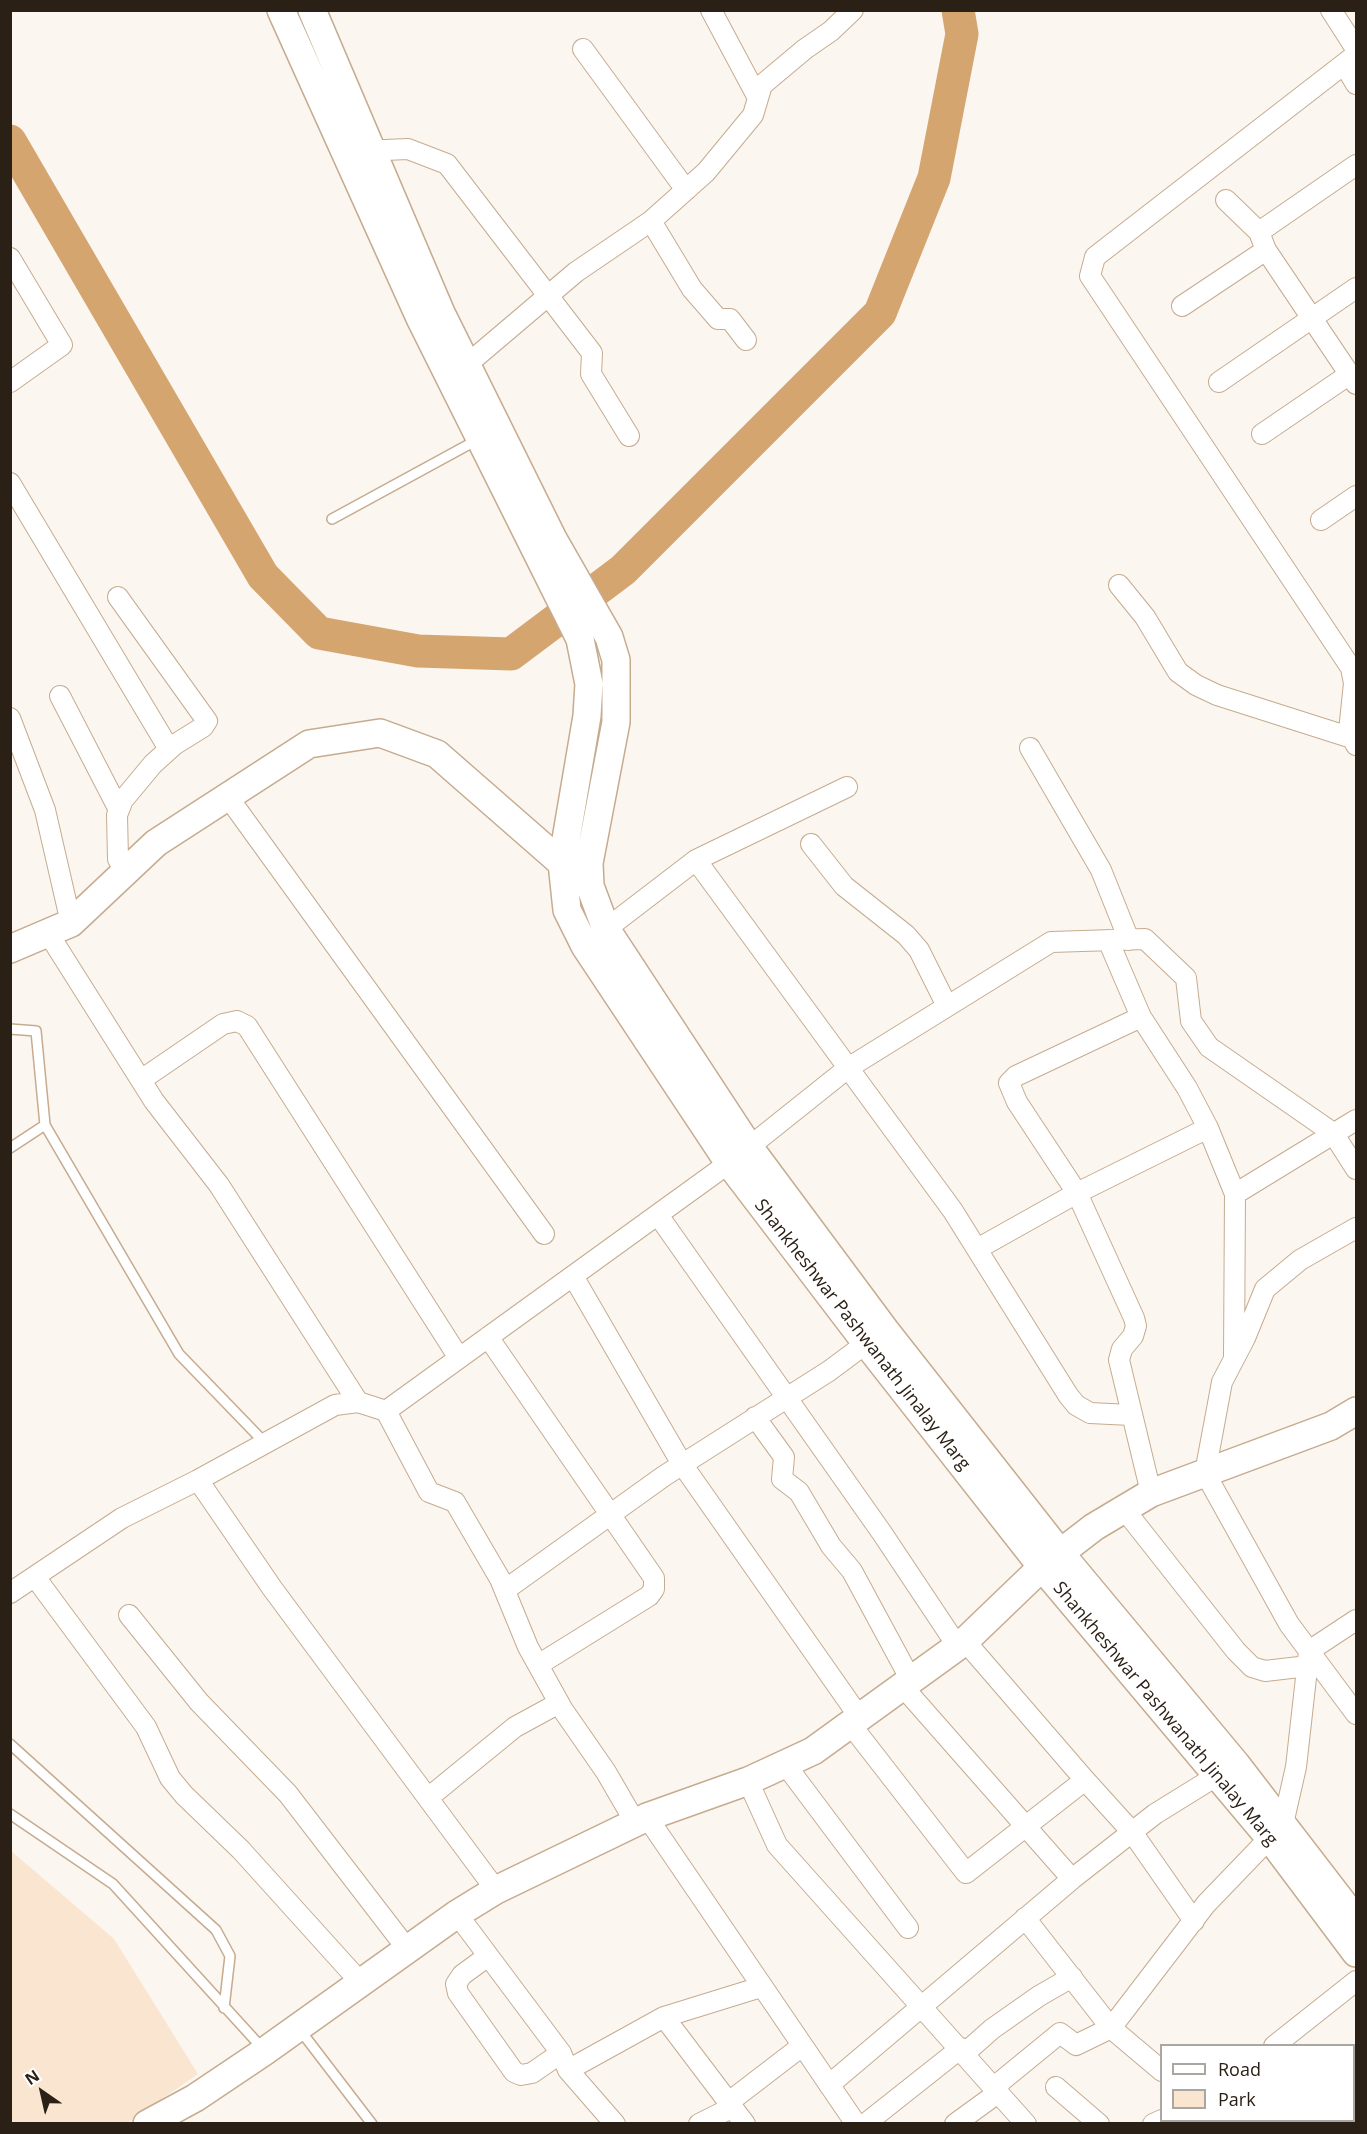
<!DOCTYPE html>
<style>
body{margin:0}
#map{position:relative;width:1367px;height:2134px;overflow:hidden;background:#fbf6f0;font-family:"Open Sans",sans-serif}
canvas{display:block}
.frame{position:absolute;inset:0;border:12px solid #2a2015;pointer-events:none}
.legend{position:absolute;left:1160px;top:2044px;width:195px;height:78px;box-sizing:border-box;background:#fff;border:2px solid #aaa6a1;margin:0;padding:8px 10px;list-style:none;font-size:18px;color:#2a2015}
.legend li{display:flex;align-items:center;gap:12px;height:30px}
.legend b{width:30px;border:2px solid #aaa6a1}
.north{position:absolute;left:12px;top:2062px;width:60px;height:60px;-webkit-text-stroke:4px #fff;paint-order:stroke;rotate:326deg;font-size:16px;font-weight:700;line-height:24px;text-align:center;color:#2a2015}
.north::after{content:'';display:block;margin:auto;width:21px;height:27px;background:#2a2015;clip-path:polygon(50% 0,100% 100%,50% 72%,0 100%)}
</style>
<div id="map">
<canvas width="1367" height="2134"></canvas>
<div class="frame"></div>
<ul class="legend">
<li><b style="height:8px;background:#fff"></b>Road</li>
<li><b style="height:16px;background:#f9e5d0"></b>Park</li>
</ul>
<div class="north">N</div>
</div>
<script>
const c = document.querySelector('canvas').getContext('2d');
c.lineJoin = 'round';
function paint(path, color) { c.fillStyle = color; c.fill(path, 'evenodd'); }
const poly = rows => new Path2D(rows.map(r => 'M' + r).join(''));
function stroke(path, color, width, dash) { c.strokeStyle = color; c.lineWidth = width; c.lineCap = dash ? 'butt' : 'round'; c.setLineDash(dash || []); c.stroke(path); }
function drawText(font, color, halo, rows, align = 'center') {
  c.font = font + ' "Open Sans",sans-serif'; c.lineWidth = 5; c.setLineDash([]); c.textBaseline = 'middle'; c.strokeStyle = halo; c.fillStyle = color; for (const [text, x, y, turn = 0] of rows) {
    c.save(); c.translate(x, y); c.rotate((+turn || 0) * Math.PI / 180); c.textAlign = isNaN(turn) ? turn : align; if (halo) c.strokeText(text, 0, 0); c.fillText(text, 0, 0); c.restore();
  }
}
const green = poly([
 [10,1850,114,1939,198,2074,127,2123,11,2123]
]);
const river = poly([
 [10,141,263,576,319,633,418,651,511,654,623,570,880,313,934,178,962,34,958,10]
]);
const lane = poly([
 [332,519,477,440],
 [10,1029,36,1031,45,1125],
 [10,1148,45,1125,179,1354,265,1443],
 [10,1744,216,1930,230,1956,224,2008],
 [10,1814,113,1884,264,2050],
 [300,2030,372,2124]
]);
const street = poly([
 [711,10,758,98],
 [1331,10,1356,49],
 [583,49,686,190],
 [1354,56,1344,64,1356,84],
 [1344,64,1104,250,1095,257,1090,276,1351,668,1354,683,1349,731,1356,745],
 [361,151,408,149,447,164,592,353,591,374,629,436],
 [1356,165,1259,232,1266,250,1356,384],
 [1226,200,1259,232],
 [651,221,692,289,718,319,730,319,746,340],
 [10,258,62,345,10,382],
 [1182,306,1266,250],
 [457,373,576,272,651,221,706,172,753,115,762,85,805,49,831,31,853,10],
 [1219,382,1356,288],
 [1262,434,1350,374],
 [10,483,169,749],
 [1321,520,1356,496],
 [1119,585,1145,617,1178,672,1196,685,1217,695,1352,738],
 [118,597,207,721,203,727,174,745,153,764,123,800,117,815,118,859,125,872],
 [60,696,119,810],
 [10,718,45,810,71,923],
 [1030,748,1101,870,1129,940],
 [228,797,544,1234],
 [811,844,844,886,906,935,919,950,947,1006],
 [696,860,953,1211,1068,1395,1076,1405,1090,1413,1131,1415],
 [606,929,696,860,847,787],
 [48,933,154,1101,219,1185,358,1402],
 [1108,940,1141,1017,1187,1088,1208,1128,1235,1194,1234,1357],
 [1141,1017,1016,1076,1009,1083,1017,1102,1077,1193,1134,1318,1136,1326,1133,1336,1122,1349,1119,1360,1151,1493],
 [141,1080,223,1024,237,1021,247,1026,459,1358],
 [1235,1194,1356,1120],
 [658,1215,882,1533,958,1647],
 [1356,1228,1300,1260,1265,1289,1245,1338,1222,1382,1205,1473,1289,1624,1356,1714],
 [977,1249,1077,1193,1208,1128],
 [573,1276,682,1464,860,1718],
 [488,1337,654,1578,654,1589,649,1596,538,1665],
 [386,1411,729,1163,848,1068,1051,942,1145,939,1186,978,1191,1021,1209,1047,1333,1133,1356,1169],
 [755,1417,784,1457,782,1479,799,1492,831,1546,852,1571,912,1682],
 [1124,1509,1236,1651,1252,1667,1265,1671,1308,1666],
 [35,1577,146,1727,170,1778,184,1795,241,1850,362,1984],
 [505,1590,664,1476,829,1371,876,1336],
 [10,1593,122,1518,198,1480],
 [129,1615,199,1702,288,1794,408,1950],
 [965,1641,1085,1780],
 [904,1688,1072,1879],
 [851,1725,966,1873,1085,1780,1132,1832,1194,1921],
 [785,1764,908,1928],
 [748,1781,777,1845,1026,2124],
 [428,1798,515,1727,559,1703],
 [647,1817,856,2124],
 [496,1890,272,1588,198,1480,335,1405,358,1402,386,1411,429,1492,455,1502,500,1579,528,1647,563,1710,606,1772,635,1822],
 [457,1914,561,2053,568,2070,615,2124],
 [1025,1918,1111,2028,1206,1904,1283,1824,1296,1767,1309,1651,1356,1620],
 [488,1956,462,1975,456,1984,458,1993,514,2072,521,2075,532,2073,561,2053],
 [664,2017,745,2124],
 [1274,2046,1356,1981],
 [965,2053,992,2029,1039,1996,1072,1977],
 [568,2070,664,2017,761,1987],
 [829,2085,1072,1879,1155,1814,1226,1770],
 [994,2087,1060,2033,1076,2045,1111,2028,1162,2071],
 [1056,2087,1099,2124],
 [729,2102,802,2046],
 [1209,2120,1211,2124],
 [699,2124,733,2107],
 [865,2124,961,2048],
 [955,2124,999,2092],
 [1153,2124,1162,2120]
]);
const secondary = poly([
 [281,10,420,318,580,639,589,684,587,716,562,863,567,910,585,946,729,1163,867,1344,1042,1567,1269,1837,1356,1953],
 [312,10,441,313,553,539,609,637,616,660,616,722,589,863,590,886,606,929,749,1147,885,1330,1061,1554,1236,1764,1356,1920],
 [10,949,71,923,156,843,309,744,380,733,437,754,572,872],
 [147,2124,195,2098,265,2051,457,1914,496,1890,647,1817,748,1781,813,1751,965,1641,1042,1567,1094,1527,1151,1493,1331,1426,1356,1411]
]);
const streetNames = [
 ["Shankheshwar Pashwanath Jinalay Marg",862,1335,52],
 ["Shankheshwar Pashwanath Jinalay Marg",1165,1714,50]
];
paint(green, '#f9e5d0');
stroke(river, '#d5a570', 33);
stroke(lane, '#c6ab8f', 12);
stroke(street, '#c6ab8f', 22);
stroke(secondary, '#c6ab8f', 30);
stroke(lane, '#fff', 9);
stroke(street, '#fff', 20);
stroke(secondary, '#fff', 27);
drawText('18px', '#2a2015', '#fff', streetNames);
</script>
